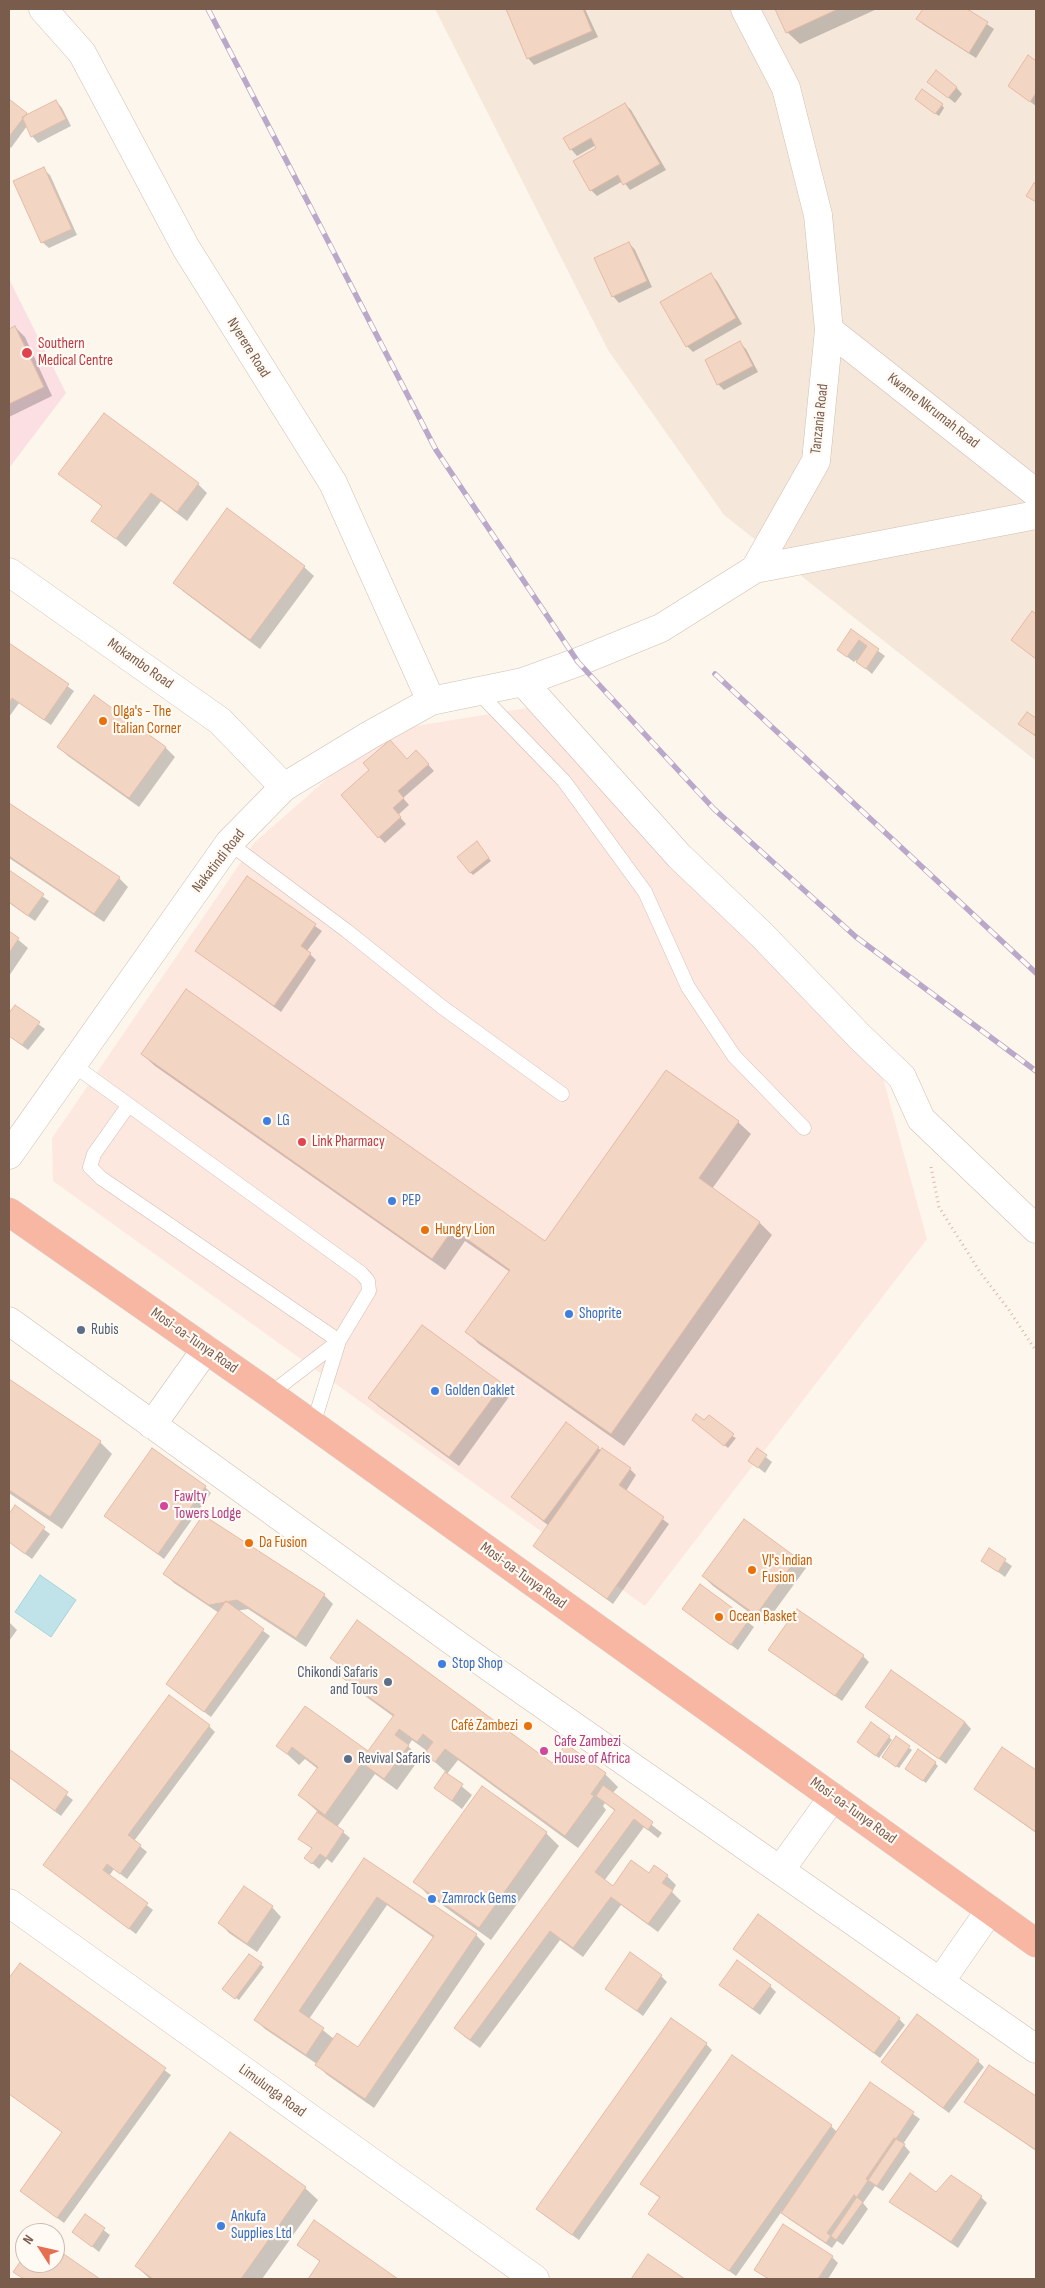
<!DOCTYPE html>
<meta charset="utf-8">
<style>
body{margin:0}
#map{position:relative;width:1045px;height:2288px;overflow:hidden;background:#fdf6ec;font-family:"Sofia Sans Condensed",sans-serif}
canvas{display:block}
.frame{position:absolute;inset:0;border:10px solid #7a5c4d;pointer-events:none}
.north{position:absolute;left:15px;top:2223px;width:50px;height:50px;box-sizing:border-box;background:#fffaf3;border:1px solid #cabbb1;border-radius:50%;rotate:305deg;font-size:14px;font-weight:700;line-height:20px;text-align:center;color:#7a5c4d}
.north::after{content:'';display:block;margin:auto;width:18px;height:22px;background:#e76f51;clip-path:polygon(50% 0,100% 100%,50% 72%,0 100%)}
</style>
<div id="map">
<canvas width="1045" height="2288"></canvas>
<div class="frame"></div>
<div class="north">N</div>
</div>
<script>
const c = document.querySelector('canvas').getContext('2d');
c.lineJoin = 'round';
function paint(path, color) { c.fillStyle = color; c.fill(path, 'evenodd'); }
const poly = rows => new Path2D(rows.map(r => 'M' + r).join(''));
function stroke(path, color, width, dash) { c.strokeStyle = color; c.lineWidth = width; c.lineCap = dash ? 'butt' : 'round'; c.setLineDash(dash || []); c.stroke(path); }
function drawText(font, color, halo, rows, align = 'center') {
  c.font = font + ' "Sofia Sans Condensed",sans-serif'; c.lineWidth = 4.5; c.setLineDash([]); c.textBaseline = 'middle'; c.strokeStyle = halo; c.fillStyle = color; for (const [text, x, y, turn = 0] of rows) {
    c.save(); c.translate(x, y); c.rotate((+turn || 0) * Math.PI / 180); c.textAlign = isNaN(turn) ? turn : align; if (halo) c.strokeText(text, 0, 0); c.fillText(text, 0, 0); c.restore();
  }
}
const residential = poly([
 [435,9,1036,9,1036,761,724,515,608,350]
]);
const commercial = poly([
 [527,708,883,1078,927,1239,645,1606,53,1181,52,1138,254,843,336,771,409,727]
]);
const medical = poly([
 [9,279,66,393,9,468]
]);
const water = poly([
 [40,1575,76,1600,51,1637,15,1612,40,1575]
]);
const shadow = poly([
 [507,9,585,9,598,37,534,65,528,58],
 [777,9,877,9,800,44,787,32],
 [924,9,965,9,994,29,976,58,924,25,918,19],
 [1029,57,1036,62,1036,106,1009,86],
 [929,82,956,87,962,94,955,103],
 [9,100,28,116,56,101,62,108,71,126,38,143,32,136,27,126,11,148,9,146],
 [919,102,942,105,944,108,939,116],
 [625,104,631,110,666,170,630,190,623,181,597,196,591,190,598,148,596,145,577,156,571,149],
 [43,169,50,175,77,235,49,248,42,242],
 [629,243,635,250,652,287,619,303,613,296],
 [710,274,717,281,742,324,693,352,687,346],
 [15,327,25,337,52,396,9,417,9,330],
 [740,343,746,349,758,372,724,390,718,384],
 [60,474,198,484,207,493,187,521,161,501,126,547,93,520,103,507],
 [228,510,304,567,314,576,260,649,184,592,174,583],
 [1032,612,1036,615,1036,659,1012,640],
 [851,631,885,656,872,674,856,660,854,662,838,650],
 [9,644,74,691,51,725,19,703,9,717],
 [1027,713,1036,719,1036,737,1020,724],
 [58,747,165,747,175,757,139,807,68,756],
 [422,758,434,771,403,798,409,805,398,815,406,824,385,843,379,837,407,760],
 [9,804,119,878,128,887,104,922,9,858],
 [479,846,491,861,473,875,470,872],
 [9,872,49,901,35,921,9,903],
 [247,878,322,931,307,951,316,960,281,1012,196,951],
 [9,932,28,948,9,976],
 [15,1007,45,1029,28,1050,9,1036,9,1015],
 [142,1054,546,1243,666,1072,738,1122,751,1134,712,1189,760,1223,772,1235,624,1446,479,1344,467,1332,510,1272,465,1241,445,1270,155,1066],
 [9,1380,100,1442,112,1454,62,1529,9,1493],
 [502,1385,511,1394,459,1466,379,1407,369,1398],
 [696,1422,704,1422,736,1438,728,1448],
 [566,1424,602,1451,630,1469,636,1475,626,1491,669,1524,613,1604,535,1546,549,1526,512,1497],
 [757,1450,772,1462,765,1473,750,1461],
 [205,1487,211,1493,164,1559,106,1516],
 [15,1507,50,1534,32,1559,9,1542,9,1516],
 [989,1550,1012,1566,1005,1577,982,1560],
 [796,1559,806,1568,765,1624,713,1586,703,1576],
 [165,1574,324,1595,333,1604,306,1647,248,1609,236,1611,270,1636,211,1717,167,1684,219,1613,174,1583],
 [701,1586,754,1627,738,1650,690,1615],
 [9,1622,17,1630,9,1641],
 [770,1650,863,1656,869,1662,842,1701],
 [331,1657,553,1765,566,1746,605,1774,618,1787,612,1794,662,1833,658,1838,644,1827,604,1881,613,1888,649,1875,667,1876,676,1885,672,1892,681,1901,658,1932,621,1905,583,1957,560,1940,480,2048,465,2037,455,2028,615,1811,605,1803,603,1806,606,1810,578,1848,458,1760,447,1774,472,1795,462,1809,435,1788,446,1772,426,1754,427,1751,412,1740,408,1746,420,1758,397,1790,375,1774,337,1827,350,1838,332,1863,327,1859,319,1869,306,1858,312,1849,300,1838,318,1812,299,1795,318,1769,305,1759,299,1765,278,1746,306,1708,368,1753,394,1717,354,1688,342,1675,346,1671],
 [867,1707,965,1722,971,1729,946,1764],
 [209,1726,215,1732,134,1841,147,1852,127,1879,114,1869,109,1876,153,1910,136,1934,44,1865],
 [889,1737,892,1740,879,1758,861,1745],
 [896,1738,912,1750,899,1768,886,1759],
 [1003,1749,1036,1771,1036,1833,975,1789],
 [9,1750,73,1800,61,1816,9,1777],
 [935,1763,938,1766,926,1783,909,1771],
 [482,1787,546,1833,559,1846,491,1940,427,1894,415,1881],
 [365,1860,476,1935,485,1944,374,2108,326,2074,317,2064,265,2029,256,2020],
 [387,1905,434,1938,358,2049,334,2039,309,2019],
 [272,1907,281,1917,257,1952,229,1933,220,1923],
 [734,1948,899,2019,905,2025,880,2058],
 [250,1955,264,1967,239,2000,227,1992],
 [20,1964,171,2075,64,2223,21,2191,63,2133,9,2094,9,1980],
 [661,1976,667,1982,643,2016,607,1988],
 [720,1985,770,1986,776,1992,760,2015],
 [706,2044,712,2050,579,2240,544,2215,538,2209],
 [978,2061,984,2067,949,2113,889,2068],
 [989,2067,1036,2098,1036,2151,966,2102],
 [870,2084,920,2119,903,2144,910,2152,883,2191,875,2186,863,2203,868,2209,843,2245,837,2241,832,2248,789,2219,782,2211,736,2276,650,2214,660,2198,642,2184,831,2126,837,2132],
 [305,2188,318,2200,262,2279,150,2279,136,2266],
 [937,2194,981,2197,987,2203,958,2248,891,2202],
 [85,2216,110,2235,99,2252,74,2232],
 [314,2222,396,2279,309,2279,321,2262,299,2245],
 [55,2249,98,2279,23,2279,15,2271,25,2257,25,2263,55,2263],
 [832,2257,838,2263,828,2279,768,2279,756,2270]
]);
const building = poly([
 [506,9,583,9,592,31,527,59,506,9],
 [775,9,838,9,786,33,775,9],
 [923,9,967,9,988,22,969,53,916,19,923,9],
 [1028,55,1036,61,1036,93,1030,102,1008,86,1028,55],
 [936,70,957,87,948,98,927,82,936,70],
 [922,89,943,104,935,114,915,99,922,89],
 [9,99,27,113,9,137,9,99],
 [56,100,66,119,31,137,22,117,56,100],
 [625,103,660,164,623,185,618,175,590,191,573,161,596,148,591,138,570,150,563,138,625,103],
 [44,167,72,229,41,243,13,181,44,167],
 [1034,183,1036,184,1036,202,1026,196,1034,183],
 [629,242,647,281,612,297,594,258,629,242],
 [711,273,736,318,686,347,660,302,711,273],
 [15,326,44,387,9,404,9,329,15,326],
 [740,341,753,366,717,385,705,360,740,341],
 [104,413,199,483,177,512,151,493,116,539,91,521,102,506,58,474,104,413],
 [227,508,305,566,250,640,173,583,227,508],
 [1032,611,1036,614,1036,659,1011,640,1032,611],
 [851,629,879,649,866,669,856,662,867,646,859,640,847,657,837,650,851,629],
 [9,643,69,684,44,720,12,698,9,703,9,643],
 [94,695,166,747,129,798,57,747,94,695],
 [1027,712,1036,718,1036,736,1018,724,1027,712],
 [390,740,407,759,416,750,429,764,398,791,404,798,393,808,401,817,378,838,341,795,369,770,363,763,390,740],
 [9,803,120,877,94,914,9,856,9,803],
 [477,841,489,858,470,873,457,857,477,841],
 [9,870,44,894,28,916,9,902,9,870],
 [247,876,316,924,301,946,311,953,274,1006,195,951,247,876],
 [9,931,19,938,9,953,9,931],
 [186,989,545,1241,666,1070,739,1121,699,1178,760,1222,611,1434,465,1332,510,1270,453,1229,432,1259,141,1054,186,989],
 [15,1005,40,1022,22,1045,9,1036,9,1013,15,1005],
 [422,1325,503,1384,449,1457,368,1398,422,1325],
 [9,1379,101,1441,50,1517,9,1490,9,1379],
 [696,1414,704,1420,709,1415,734,1434,724,1446,692,1420,696,1414],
 [566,1422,599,1447,544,1521,511,1497,566,1422],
 [152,1448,206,1486,158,1554,104,1516,152,1448],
 [602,1448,631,1468,619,1485,664,1517,607,1599,533,1546,602,1448],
 [757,1448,767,1455,758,1468,748,1461,757,1448],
 [15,1505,45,1527,25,1554,9,1542,9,1514,15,1505],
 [203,1515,325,1594,296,1638,237,1600,209,1605,163,1574,203,1515],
 [744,1519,797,1558,756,1615,702,1576,744,1519],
 [989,1548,1006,1559,998,1572,981,1561,989,1548],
 [700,1584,749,1620,731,1645,682,1609,700,1584],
 [226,1601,264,1629,204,1712,166,1684,226,1601],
 [797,1609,864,1655,835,1696,768,1650,797,1609],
 [357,1620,552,1763,566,1744,606,1773,591,1794,594,1796,565,1836,445,1749,435,1762,424,1754,433,1742,423,1734,417,1742,399,1729,395,1735,409,1745,384,1779,362,1763,325,1815,298,1795,318,1767,292,1747,287,1754,276,1746,305,1706,368,1751,394,1715,340,1676,345,1669,330,1658,357,1620],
 [891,1670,965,1722,939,1759,865,1707,891,1670],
 [169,1695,210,1725,128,1835,141,1845,120,1874,107,1864,103,1870,148,1903,129,1929,43,1865,169,1695],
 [871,1722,890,1736,876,1756,857,1742,871,1722],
 [896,1736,910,1746,896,1767,882,1757,896,1736],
 [1002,1747,1036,1770,1036,1832,974,1789,1002,1747],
 [9,1749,68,1792,55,1811,9,1777,9,1749],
 [918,1749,936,1762,923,1781,905,1769,918,1749],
 [445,1772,463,1784,452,1801,434,1788,445,1772],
 [603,1785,653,1822,648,1830,634,1819,595,1872,613,1886,631,1860,649,1873,654,1865,668,1875,662,1883,673,1890,648,1924,611,1897,573,1948,550,1931,470,2040,454,2028,615,1810,596,1796,603,1785],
 [482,1786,547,1832,479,1928,413,1882,482,1786],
 [317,1812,344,1831,326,1858,320,1854,312,1864,304,1858,312,1848,298,1839,317,1812],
 [364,1858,477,1934,365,2099,315,2065,337,2033,358,2047,434,1936,377,1897,299,2011,324,2028,306,2055,254,2020,364,1858],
 [244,1886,273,1906,247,1944,218,1923,244,1886],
 [758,1914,900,2018,874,2053,733,1949,758,1914],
 [630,1952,662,1975,637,2011,605,1989,630,1952],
 [249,1954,262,1963,235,1999,222,1989,249,1954],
 [737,1960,771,1985,753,2009,719,1985,737,1960],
 [20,1963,166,2068,57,2218,20,2191,62,2132,9,2094,9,1978,20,1963],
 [917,2014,979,2060,943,2108,881,2062,917,2014],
 [671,2018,707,2043,572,2235,536,2209,671,2018],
 [732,2055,832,2125,729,2271,648,2214,660,2197,640,2184,732,2055],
 [989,2065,1036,2096,1036,2150,964,2102,989,2065],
 [870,2082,914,2112,826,2243,781,2213,870,2082],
 [230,2132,306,2187,241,2279,153,2279,135,2266,230,2132],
 [894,2138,905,2144,877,2186,866,2179,894,2138],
 [910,2173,936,2192,951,2175,982,2196,951,2242,889,2202,910,2173],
 [854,2195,863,2202,836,2240,827,2233,854,2195],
 [85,2214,105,2228,92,2247,72,2232,85,2214],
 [314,2220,398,2279,308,2279,320,2261,297,2245,314,2220],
 [783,2224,833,2256,818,2279,769,2279,754,2270,783,2224],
 [55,2248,100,2279,24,2279,13,2272,25,2255,25,2263,55,2263,55,2248],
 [648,2254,685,2279,631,2279,648,2254]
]);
const path = poly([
 [931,1167,939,1207,980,1272,1009,1310,1036,1351]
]);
const lane = poly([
 [477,691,564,781,645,892,688,987,734,1056,804,1128],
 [229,843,347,931,442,1007,562,1094],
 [72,1064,361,1273,368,1281,369,1291,339,1341,313,1425],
 [128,1106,94,1154,90,1167,101,1178,339,1341],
 [270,1394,339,1341]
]);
const street = poly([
 [43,9,82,53,186,248,333,483,431,701],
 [829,330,1036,493],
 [755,569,1036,515],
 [9,572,220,721,284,787],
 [523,682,679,856,762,935,860,1037,902,1077,921,1119,1036,1229],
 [9,1155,229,843,284,787,368,736,431,701,523,682,578,662,661,628,755,569,816,461,829,330,818,215,786,88,745,9],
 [9,1321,462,1648,1036,2049],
 [152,1425,206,1349],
 [781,1869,833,1797],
 [9,1903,535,2279],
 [940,1982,990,1910]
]);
const highway = poly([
 [9,1212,270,1394,1036,1943]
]);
const rail = poly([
 [208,9,436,450,578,662,714,809,856,937,1036,1071],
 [715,674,1036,973]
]);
const markers = [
 [27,353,6,"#e0444e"],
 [103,721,5,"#e8710a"],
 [267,1121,5,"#3f7fe0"],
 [302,1142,5,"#e0444e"],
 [392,1201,5,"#3f7fe0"],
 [425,1230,5,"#e8710a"],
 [569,1314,5,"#3f7fe0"],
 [81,1330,5,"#5c6f8a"],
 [435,1391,5,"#3f7fe0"],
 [164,1506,5,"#d1479c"],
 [249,1543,5,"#e8710a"],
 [752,1570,5,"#e8710a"],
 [719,1617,5,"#e8710a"],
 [442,1664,5,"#3f7fe0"],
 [388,1682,5,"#5c6f8a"],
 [528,1726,5,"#e8710a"],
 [544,1751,5,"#d1479c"],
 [348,1759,5,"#5c6f8a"],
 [432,1899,5,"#3f7fe0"],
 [221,2226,5,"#3f7fe0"]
];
const healthNames = [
 ["Southern",38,344],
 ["Medical Centre",38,361],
 ["Link Pharmacy",312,1142]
];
const streetNames = [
 ["Nyerere Road",248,348,58],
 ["Kwame Nkrumah Road",933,411,38],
 ["Tanzania Road",820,419,-84],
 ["Mokambo Road",140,664,35],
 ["Nakatindi Road",219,861,-52],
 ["Mosi-oa-Tunya Road",194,1341,35],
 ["Mosi-oa-Tunya Road",523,1576,36],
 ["Mosi-oa-Tunya Road",853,1811,36],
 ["Limulunga Road",272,2091,36]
];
const foodNames = [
 ["Olga's - The",113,712],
 ["Italian Corner",113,729],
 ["Hungry Lion",435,1230],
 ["Da Fusion",259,1543],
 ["VJ's Indian",762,1561],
 ["Fusion",762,1578],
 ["Ocean Basket",729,1617],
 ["Café Zambezi",518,1726,"right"]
];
const shopNames = [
 ["LG",277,1121],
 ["PEP",402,1201],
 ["Shoprite",579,1314],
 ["Golden Oaklet",445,1391],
 ["Stop Shop",452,1664],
 ["Zamrock Gems",442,1899],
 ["Ankufa",231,2217],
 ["Supplies Ltd",231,2234]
];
const serviceNames = [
 ["Rubis",91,1330],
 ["Chikondi Safaris",378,1673,"right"],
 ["and Tours",378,1690,"right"],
 ["Revival Safaris",358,1759]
];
const hotelNames = [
 ["Fawlty",174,1497],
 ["Towers Lodge",174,1514],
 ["Cafe Zambezi",554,1742],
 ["House of Africa",554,1759]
];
paint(residential, '#f5e8da');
paint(commercial, '#fde8e0');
paint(medical, '#fbdfe3');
paint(water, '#bfe3e8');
stroke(water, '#a5d3da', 1);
paint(shadow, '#0003');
paint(building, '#f3d5c3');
stroke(building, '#e6bba3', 1);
stroke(lane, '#d1beb0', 15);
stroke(street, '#d1beb0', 29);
stroke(highway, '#dad1cd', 29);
stroke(path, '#d9b8a5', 3, [1, 4]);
stroke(lane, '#fff', 14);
stroke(street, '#fff', 28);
stroke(highway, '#f7b7a3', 28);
stroke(rail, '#b9a8c9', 5.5);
stroke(rail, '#fffaf3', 4, [11]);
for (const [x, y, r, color] of markers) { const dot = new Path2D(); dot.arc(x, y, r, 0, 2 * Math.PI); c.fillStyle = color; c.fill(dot); stroke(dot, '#fffaf3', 2); }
drawText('15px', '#be3a42', '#fffaf3', healthNames, 'left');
drawText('15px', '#7a5c4d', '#fffaf3', streetNames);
drawText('15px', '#c56008', '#fffaf3', foodNames, 'left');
drawText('15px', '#366cbe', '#fffaf3', shopNames, 'left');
drawText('15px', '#4e5e75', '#fffaf3', serviceNames, 'left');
drawText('15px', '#b23c85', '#fffaf3', hotelNames, 'left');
</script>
